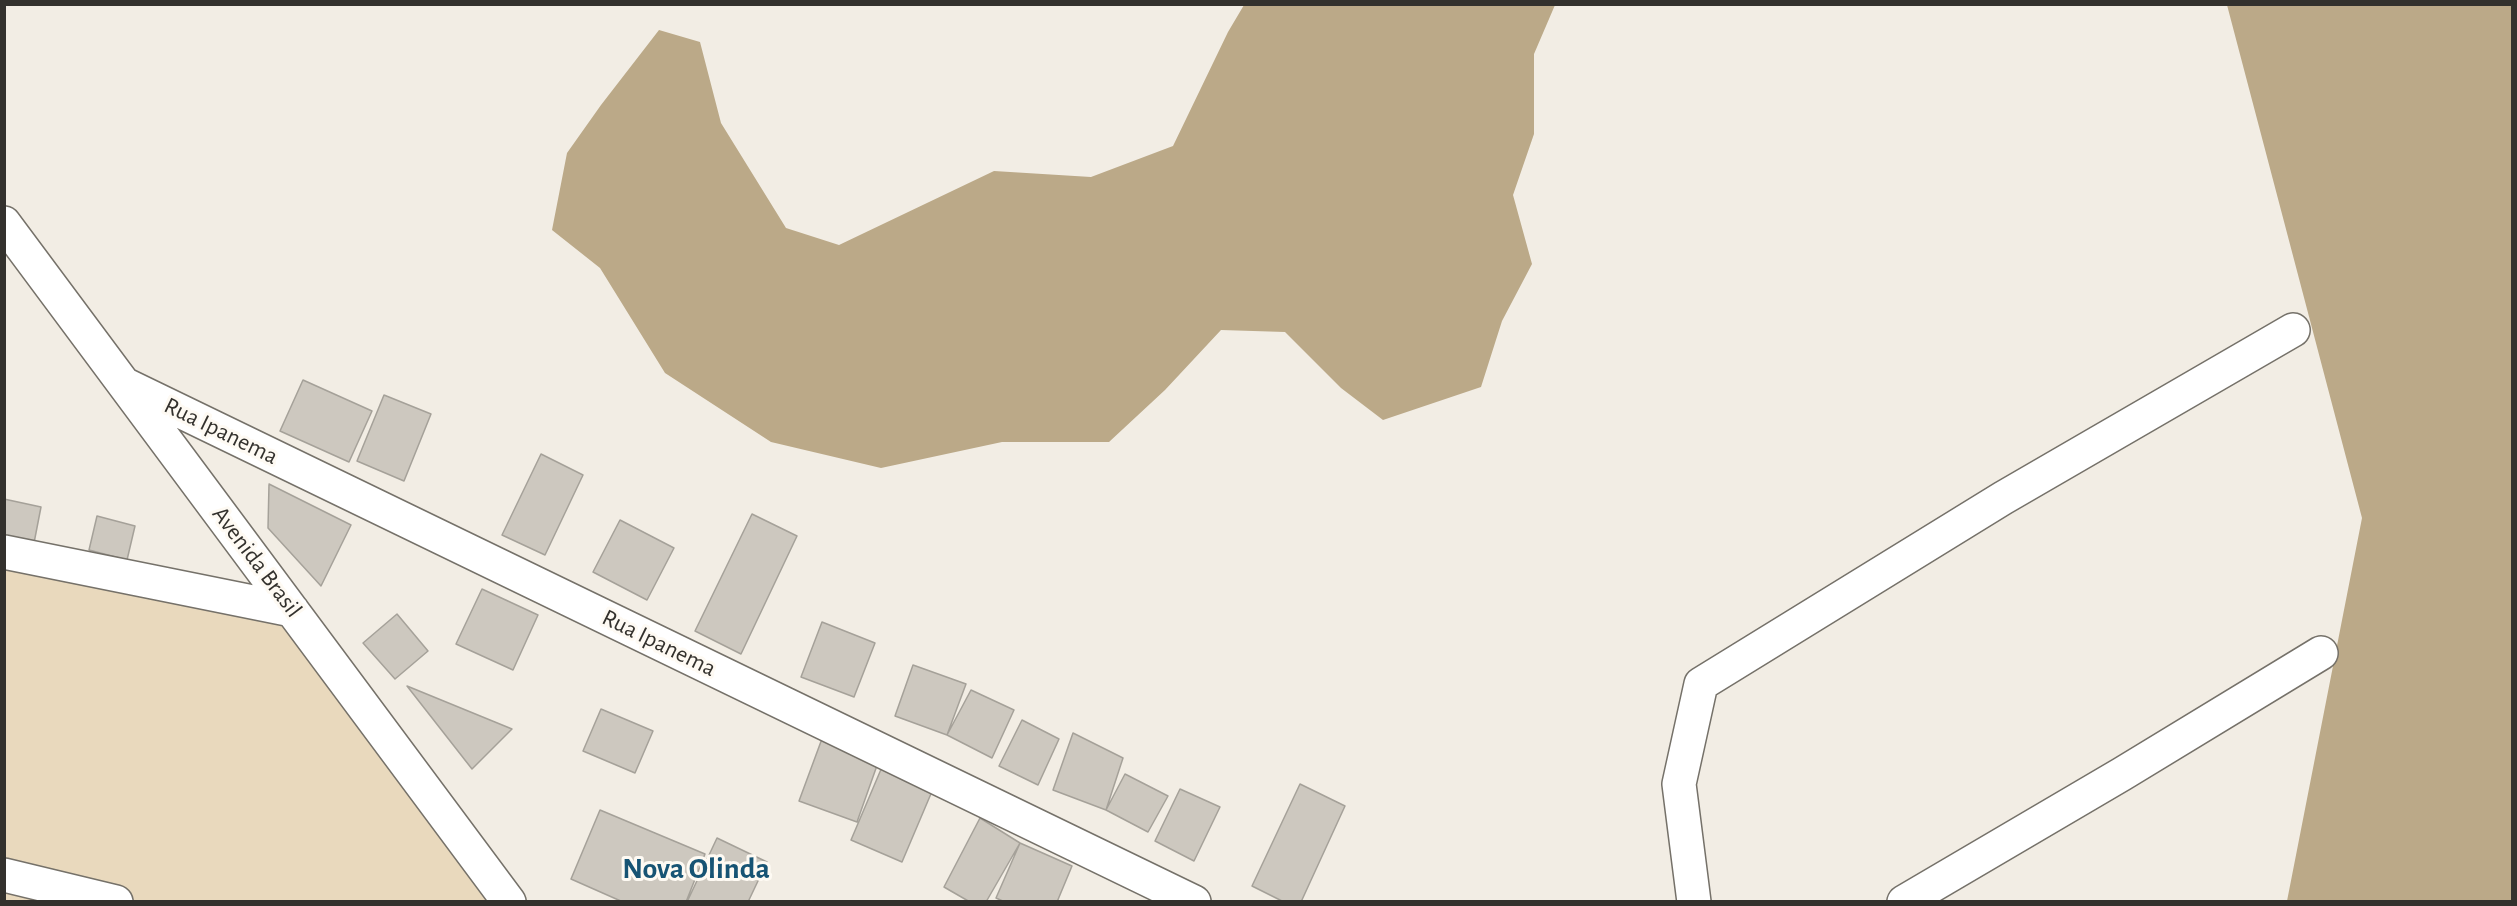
<!DOCTYPE html>
<style>
body{margin:0}
#map{position:relative;width:2517px;height:906px;overflow:hidden;background:#f2ede4;font-family:"Alegreya Sans",sans-serif}
canvas{display:block}
.frame{position:absolute;inset:0;border:6px solid #33312d;pointer-events:none}
</style>
<div id="map">
<canvas width="2517" height="906"></canvas>
<div class="frame"></div>
</div>
<script>
const c = document.querySelector('canvas').getContext('2d');
c.lineJoin = 'round';
function paint(path, color) { c.fillStyle = color; c.fill(path, 'evenodd'); }
const poly = rows => new Path2D(rows.map(r => 'M' + r).join(''));
function stroke(path, color, width, dash) { c.strokeStyle = color; c.lineWidth = width; c.lineCap = dash ? 'butt' : 'round'; c.setLineDash(dash || []); c.stroke(path); }
function drawText(font, color, halo, rows, align = 'center') {
  c.font = font + ' "Alegreya Sans",sans-serif'; c.lineWidth = 6; c.setLineDash([]); c.textBaseline = 'middle'; c.strokeStyle = halo; c.fillStyle = color; for (const [text, x, y, turn = 0] of rows) {
    c.save(); c.translate(x, y); c.rotate((+turn || 0) * Math.PI / 180); c.textAlign = isNaN(turn) ? turn : align; if (halo) c.strokeText(text, 0, 0); c.fillText(text, 0, 0); c.restore();
  }
}
const green = poly([
 [4,560,281,616,491,901,5,901]
]);
const forest = poly([
 [1244,5,1555,5,1534,54,1534,134,1513,195,1532,264,1502,321,1481,387,1383,420,1341,388,1285,332,1221,330,1165,390,1109,442,1002,442,881,468,771,442,665,373,600,268,552,230,567,153,601,105,659,30,700,42,721,123,786,228,839,245,994,171,1091,177,1173,146,1228,32],
 [2227,5,2512,5,2512,901,2287,901,2362,518]
]);
const building = poly([
 [303,380,372,411,349,462,280,431,303,380],
 [384,395,431,414,404,481,357,461,384,395],
 [541,454,583,475,545,555,502,535,541,454],
 [269,484,351,525,321,586,268,528,269,484],
 [4,499,41,507,34,543,4,536,4,499],
 [752,514,797,536,741,654,695,631,752,514],
 [97,516,135,526,127,560,89,550,97,516],
 [620,520,674,548,647,600,593,572,620,520],
 [482,589,538,615,513,670,456,644,482,589],
 [397,614,428,651,395,679,363,643,397,614],
 [822,622,875,643,854,697,801,677,822,622],
 [913,665,966,684,947,735,895,716,913,665],
 [407,686,512,729,472,769,407,686],
 [971,690,1014,710,992,758,947,735,971,690],
 [601,709,653,731,635,773,583,751,601,709],
 [1022,720,1059,739,1038,785,999,766,1022,720],
 [1073,733,1123,758,1106,810,1053,790,1073,733],
 [823,736,880,757,857,822,799,801,823,736],
 [882,767,933,789,902,862,851,840,882,767],
 [1125,774,1168,796,1148,832,1106,810,1125,774],
 [1300,784,1345,806,1301,902,1284,902,1252,886,1300,784],
 [1180,789,1220,807,1194,861,1155,841,1180,789],
 [600,810,705,854,686,902,623,902,571,879,600,810],
 [980,818,1020,843,986,902,970,902,944,887,980,818],
 [717,838,767,862,748,902,687,902,717,838],
 [1020,843,1072,866,1057,902,1005,902,996,898,1020,843]
]);
const minor = poly([
 [4,223,509,902],
 [124,384,1194,902],
 [4,552,292,610],
 [4,875,116,902],
 [1694,902,1679,784,1701,684,2003,498,2293,330],
 [1904,902,2122,774,2321,653]
]);
const streetNames = [
 ["Rua Ipanema",221,431,26],
 ["Avenida Brasil",257,562,53],
 ["Rua Ipanema",659,643,26]
];
const districtNames = [
 ["Nova Olinda",696,869]
];
paint(green, '#e9d9bd');
paint(forest, '#bba988');
paint(building, '#cdc8bf');
stroke(building, '#a5a199', 1.5);
stroke(minor, '#757169', 36);
stroke(minor, '#fff', 33);
drawText('24px', '#33312d', '#fefaf3', streetNames);
drawText('bold 30px', '#175474', '#fefaf3', districtNames);
</script>
